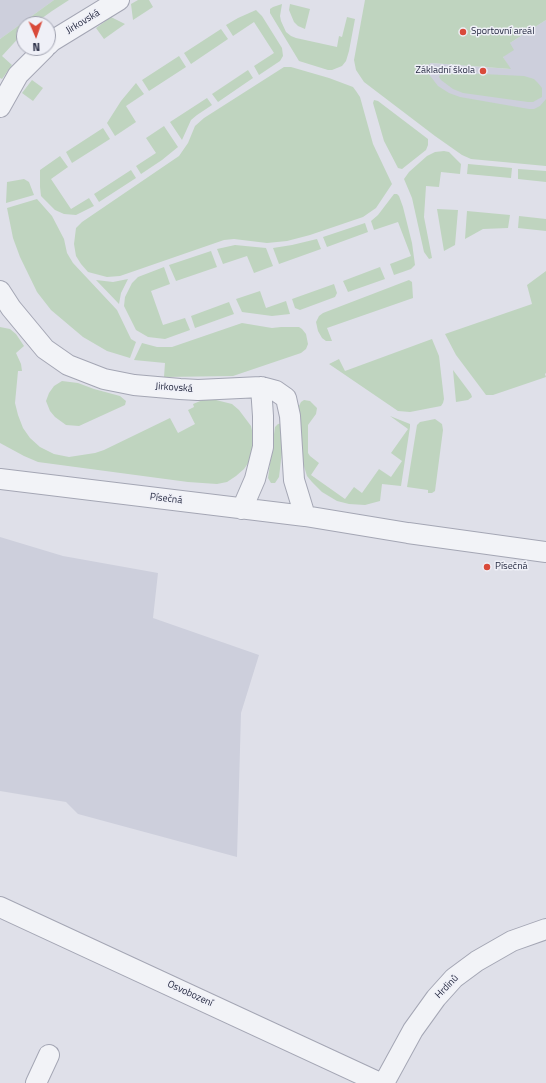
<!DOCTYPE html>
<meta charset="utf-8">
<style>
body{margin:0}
#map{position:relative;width:546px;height:1083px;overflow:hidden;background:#dfe0e9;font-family:"Titillium Web",sans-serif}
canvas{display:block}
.north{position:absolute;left:16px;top:16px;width:40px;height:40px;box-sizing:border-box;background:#eff0f7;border:1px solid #9fa1af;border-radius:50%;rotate:178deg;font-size:11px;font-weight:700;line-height:16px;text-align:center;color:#262a42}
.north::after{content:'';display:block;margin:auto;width:14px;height:18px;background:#d94a3a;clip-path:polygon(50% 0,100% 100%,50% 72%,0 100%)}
</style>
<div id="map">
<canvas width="546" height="1083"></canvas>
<div class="north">N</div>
</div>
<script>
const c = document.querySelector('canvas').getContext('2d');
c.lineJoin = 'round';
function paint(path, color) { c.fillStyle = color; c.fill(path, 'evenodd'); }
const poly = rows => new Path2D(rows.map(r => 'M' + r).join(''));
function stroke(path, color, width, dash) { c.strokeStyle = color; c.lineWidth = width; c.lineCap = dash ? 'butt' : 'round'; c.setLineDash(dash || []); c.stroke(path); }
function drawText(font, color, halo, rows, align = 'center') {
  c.font = font + ' "Titillium Web",sans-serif'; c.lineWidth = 3; c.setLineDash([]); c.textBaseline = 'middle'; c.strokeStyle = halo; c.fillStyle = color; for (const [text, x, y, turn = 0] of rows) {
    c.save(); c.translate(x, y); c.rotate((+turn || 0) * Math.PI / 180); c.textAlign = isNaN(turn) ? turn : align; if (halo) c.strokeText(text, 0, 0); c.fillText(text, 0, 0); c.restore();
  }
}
const built = poly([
 [0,0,54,0,0,39],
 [546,20,546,121,452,103,418,72,431,63,510,69,503,57,510,43],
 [0,537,63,556,158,573,153,618,259,655,241,713,237,857,78,814,66,802,0,791]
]);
const green = poly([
 [54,0,69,0,52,11,34,24,24,24,24,32,2,56,12,65,2,79,0,78,0,39],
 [138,0,149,0,153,7,133,20,131,4],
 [365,0,546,0,546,20,510,43,514,50,503,57,511,69,431,63,424,68,438,86,449,93,460,97,529,109,534,109,540,106,546,99,546,166,471,159,462,155,435,136,364,82,356,70,354,60],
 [282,4,280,16,281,21,286,32,291,36,296,38,337,47,339,36,342,37,347,17,355,19,349,51,346,61,342,66,332,70,328,70,299,61,270,13,270,9,273,7],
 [290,4,310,9,305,29,298,26,294,22,289,10],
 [256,10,262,16,282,48,283,56,280,61,259,75,254,66,274,53,254,22,233,36,226,25,238,18],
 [111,17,125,24,104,39,96,28],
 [221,29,228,39,191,64,184,53],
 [179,56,186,67,149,91,142,80],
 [284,67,291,67,329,78,353,87,356,91,360,97,373,144,392,184,376,208,363,217,310,235,287,241,267,243,234,239,224,240,120,276,107,277,88,272,81,264,76,256,74,244,76,228,82,222,179,156,188,143,195,126,204,118],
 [248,70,253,78,218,102,212,94],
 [441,72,524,76,534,79,538,83,542,88,542,97,533,102,528,102,463,93,453,89,441,80,439,77],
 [32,80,43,88,33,101,22,93],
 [136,83,144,94,126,106,136,122,115,136,107,123,121,101],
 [207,98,212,105,197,115,191,120,182,140,170,122],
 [374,100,378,101,428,139,428,145,426,150,402,169,398,168,384,141,373,103],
 [164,126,178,147,162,160,141,174,136,166,156,153,146,138],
 [103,128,110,139,72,163,66,152],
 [444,151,449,152,461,164,460,174,441,172,439,187,426,186,424,217,432,258,429,259,424,252,412,198,404,179,409,172,427,156,435,152],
 [60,156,68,167,51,179,71,209,89,198,94,206,76,215,64,214,55,210,41,196,40,187,40,170],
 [468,164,512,168,511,178,467,174],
 [518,169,546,171,546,182,518,179],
 [131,170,136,178,99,202,94,194],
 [24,179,29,182,34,195,6,203,7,182],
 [394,194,397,194,399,196,403,207,412,243,415,265,411,269,394,275,390,264,411,256,398,222,374,230,371,221,378,215],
 [37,199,52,216,64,239,67,253,73,263,117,310,131,339,136,342,130,358,107,351,83,337,51,310,37,292,20,257,13,238,7,208],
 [437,209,458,210,455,245,444,251],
 [467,211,510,215,508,228,483,229,465,239],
 [519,216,546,219,546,231,518,228],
 [365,223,368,232,327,247,323,237],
 [317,239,321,249,279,264,273,248,292,245],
 [235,245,266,248,273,266,254,273,247,256,223,264,217,249],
 [211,251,217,267,176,281,169,265],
 [164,267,170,284,151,291,163,325,185,318,190,330,165,339,148,337,136,330,124,306,125,297,132,283,138,277],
 [380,267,385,279,348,292,343,281],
 [546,271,546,373,545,374,546,377,493,395,486,395,456,355,445,334,532,304,527,285],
 [128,279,121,293,119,304,96,280,113,282],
 [409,280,412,282,413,298,327,328,332,341,326,341,322,338,318,331,316,322,319,316,323,313],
 [334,284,337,293,335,297,300,310,295,308,292,299],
 [260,291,266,308,286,301,290,314,272,316,242,312,236,299],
 [229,302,234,314,195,328,191,316],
 [242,323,272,328,281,327,299,327,302,329,306,334,308,344,306,349,301,353,233,376,164,377,165,363,134,360,142,343,157,347,172,347],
 [0,327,10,329,16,334,24,346,16,353,21,364,22,371,18,371,15,403,18,415,23,428,30,438,40,447,54,454,69,457,95,453,104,450,170,418,178,433,195,424,188,410,194,407,193,404,205,399,216,400,232,404,239,410,251,426,253,435,253,446,251,459,244,469,236,476,227,482,217,484,188,482,38,462,24,456,0,443],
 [432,339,439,356,444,399,443,403,441,406,410,412,398,411,329,364,339,359,345,371],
 [453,370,471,394,472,397,468,400,456,402],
 [62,381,78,383,94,389,120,396,126,401,125,405,79,426,66,425,55,417,50,411,46,401,49,393,54,386],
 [304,400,310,401,317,408,316,414,308,425,308,453,310,456,319,463,311,475,345,499,354,487,362,493,379,469,391,477,402,461,391,453,408,429,390,416,410,424,410,427,401,486,382,484,380,501,365,505,349,504,337,501,322,492,312,482,307,476,302,460,299,406,301,402],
 [435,419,442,424,443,430,435,491,432,493,428,493,428,490,407,487,417,425,420,422],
 [283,423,285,427,279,477,275,483,271,483,268,478,275,427,278,424]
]);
const minor = poly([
 [48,45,52,41,119,0],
 [0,107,18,75,45,48],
 [0,291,11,308,45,349,68,365,104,379,134,385,180,389,198,390,261,387,276,391,286,398,290,416,294,480,305,516],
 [0,479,305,516,408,533,546,552],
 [242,509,255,479,263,447,263,416,261,387],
 [0,907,380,1083],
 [36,1083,49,1055],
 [384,1083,413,1030,436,998,454,978,477,961,512,941,546,929]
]);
const markers = [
 [463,32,4,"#d94a3a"],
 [483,71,4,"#d94a3a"],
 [487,567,4,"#d94a3a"]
];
const streetNames = [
 ["Jirkovská",83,22,-31],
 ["Jirkovská",174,388,4],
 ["Písečná",166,499,7],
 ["Hrdinů",447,987,-46],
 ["Osvobození",190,994,25]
];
const poiNames = [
 ["Sportovní areál",471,32],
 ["Základní škola",475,71,"right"],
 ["Písečná",495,567]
];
paint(built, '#cdcfdc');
paint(green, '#bfd4bf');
stroke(minor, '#a4a6b4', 22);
stroke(minor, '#f2f3f7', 20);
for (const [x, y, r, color] of markers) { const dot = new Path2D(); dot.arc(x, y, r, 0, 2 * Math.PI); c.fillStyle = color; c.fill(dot); stroke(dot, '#eff0f7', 1.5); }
drawText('10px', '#262a42', '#eff0f7', streetNames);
drawText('10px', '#262a42', '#eff0f7', poiNames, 'left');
</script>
